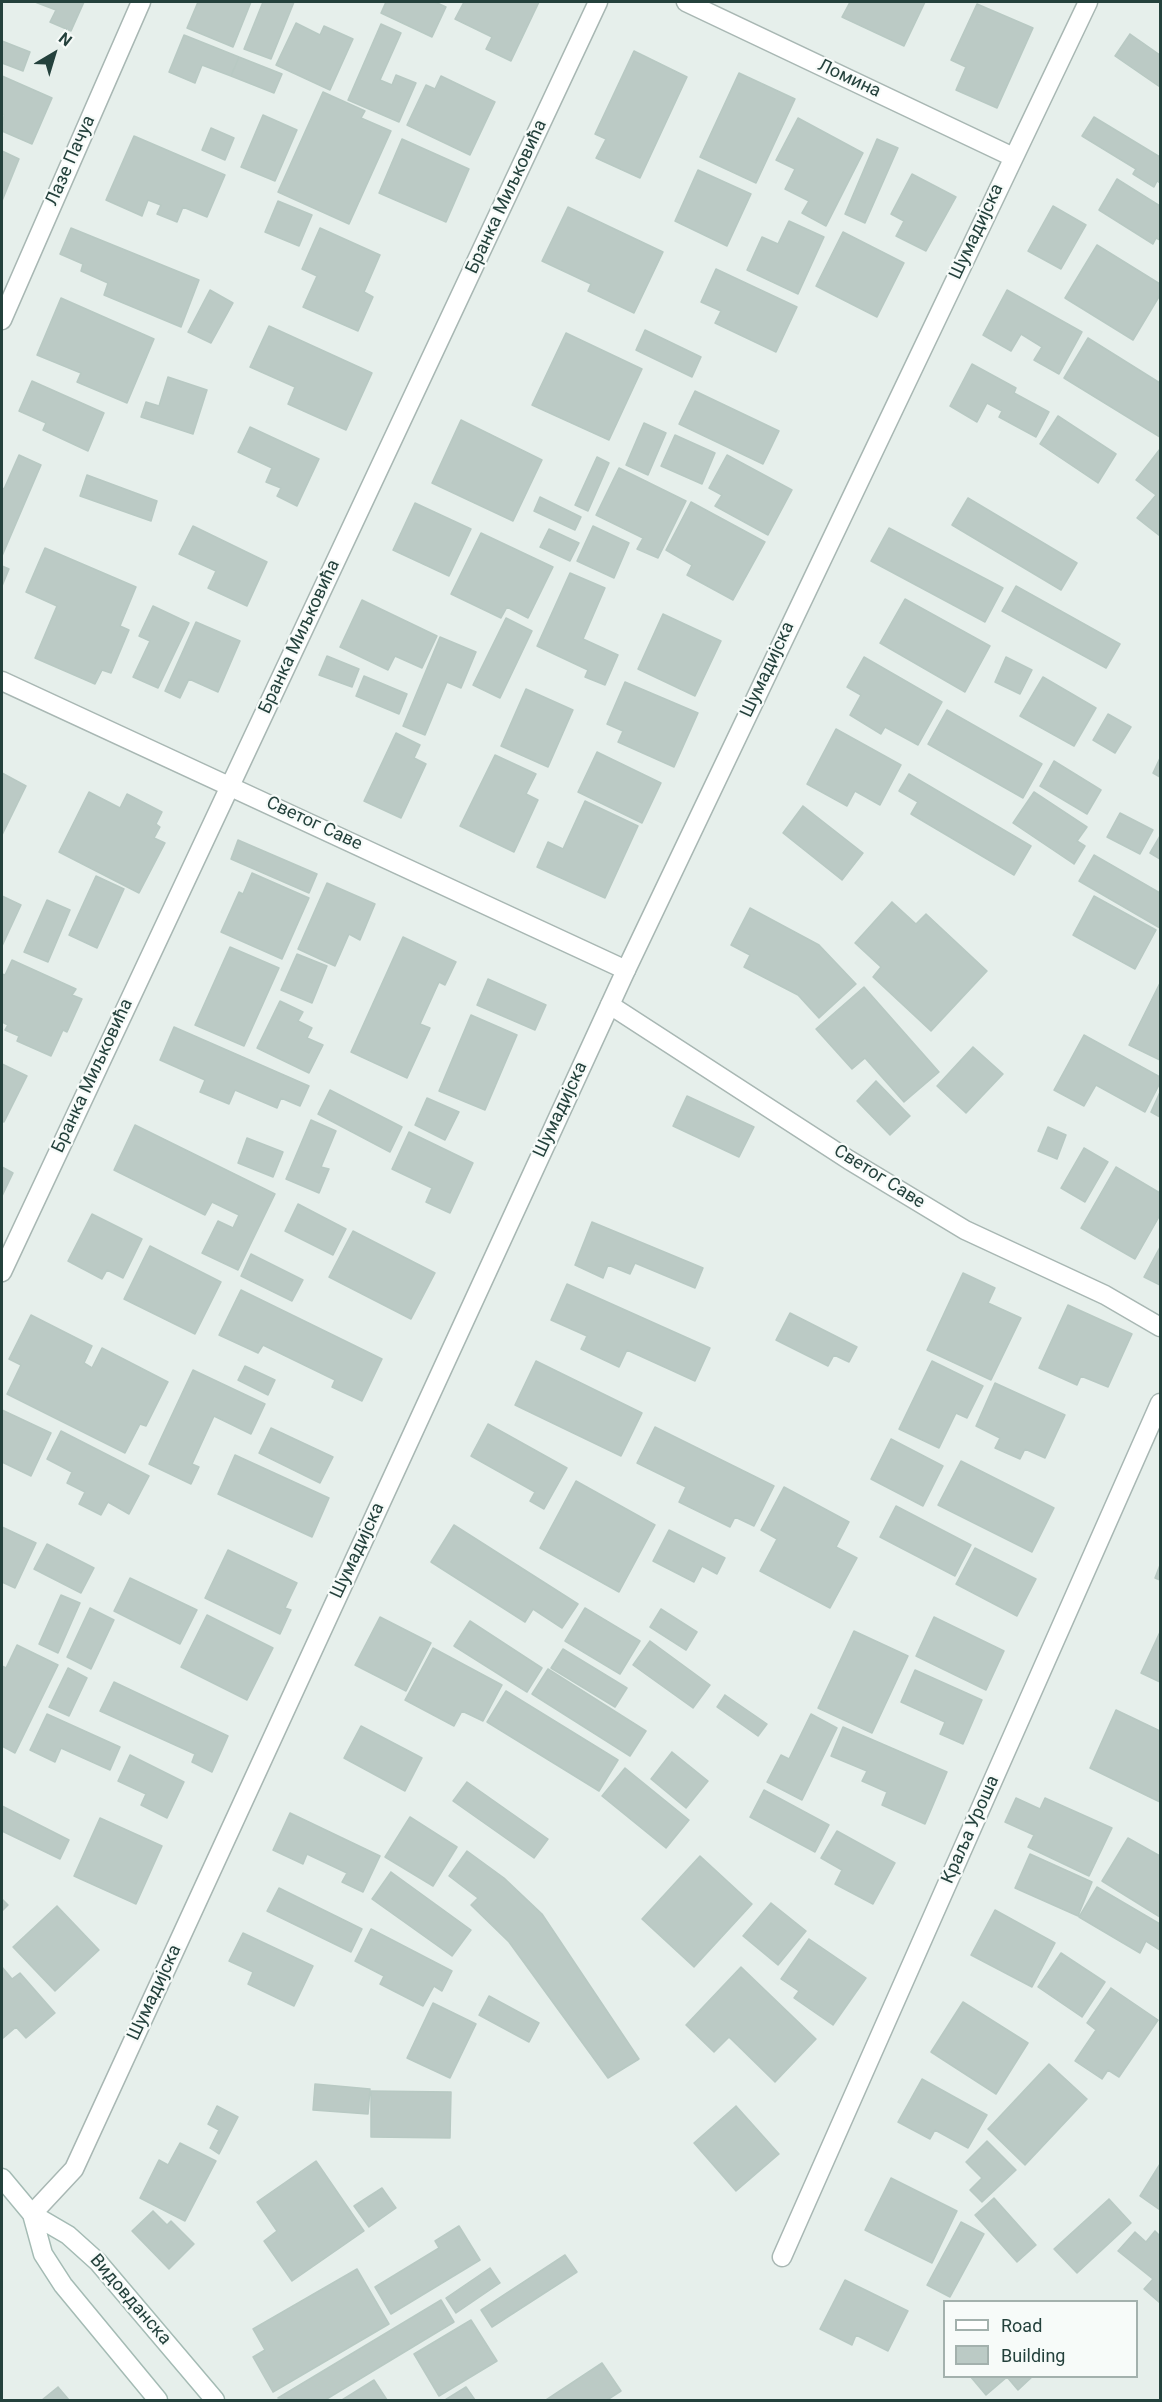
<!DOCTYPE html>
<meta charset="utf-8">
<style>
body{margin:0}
#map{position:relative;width:1162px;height:2402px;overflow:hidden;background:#e6efeb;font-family:Roboto,sans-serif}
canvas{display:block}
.frame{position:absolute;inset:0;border:3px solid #24413c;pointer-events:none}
.legend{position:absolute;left:943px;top:2300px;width:195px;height:78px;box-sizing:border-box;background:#f7fbf9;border:2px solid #a3b1ad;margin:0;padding:8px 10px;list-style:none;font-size:18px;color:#24413c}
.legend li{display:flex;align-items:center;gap:12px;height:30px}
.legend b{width:30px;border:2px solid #a3b1ad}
.north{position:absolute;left:24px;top:24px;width:60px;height:60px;-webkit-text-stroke:4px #f7fbf9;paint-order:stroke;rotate:38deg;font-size:16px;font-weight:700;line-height:24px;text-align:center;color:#24413c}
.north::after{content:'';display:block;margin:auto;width:21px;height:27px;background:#24413c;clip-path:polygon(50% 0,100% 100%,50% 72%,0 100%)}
</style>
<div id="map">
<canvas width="1162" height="2402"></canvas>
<div class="frame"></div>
<ul class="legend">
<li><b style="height:8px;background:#fff"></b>Road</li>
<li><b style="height:16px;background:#bbcac5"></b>Building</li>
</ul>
<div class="north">N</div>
</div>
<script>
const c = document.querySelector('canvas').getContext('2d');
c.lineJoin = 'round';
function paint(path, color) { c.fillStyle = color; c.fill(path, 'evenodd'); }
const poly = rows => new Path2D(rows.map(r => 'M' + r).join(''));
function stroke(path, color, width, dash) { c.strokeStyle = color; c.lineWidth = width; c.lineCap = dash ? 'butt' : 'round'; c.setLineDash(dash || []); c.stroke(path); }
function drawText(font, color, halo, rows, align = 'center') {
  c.font = font + ' Roboto,sans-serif'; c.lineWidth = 4.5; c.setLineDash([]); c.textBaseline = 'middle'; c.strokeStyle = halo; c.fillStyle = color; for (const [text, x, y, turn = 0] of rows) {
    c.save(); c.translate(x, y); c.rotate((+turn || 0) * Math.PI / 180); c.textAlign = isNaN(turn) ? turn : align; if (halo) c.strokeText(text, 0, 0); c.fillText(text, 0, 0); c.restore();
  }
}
const building = poly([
 [35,2,84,2,71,31,50,22,56,10,35,2],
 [198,2,251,2,233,47,187,28,198,2],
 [263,2,294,2,271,59,244,49,263,2],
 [386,2,435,2,446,7,432,37,381,13,386,2],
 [464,2,539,2,511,61,486,49,492,37,455,19,464,2],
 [850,2,925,2,904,46,842,17,850,2],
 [977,4,1033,28,997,108,956,90,966,67,951,60,977,4],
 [296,23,320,35,324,26,353,39,330,90,276,65,296,23],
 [381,24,401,33,380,80,392,85,396,75,416,83,399,122,348,100,381,24],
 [1130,34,1160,55,1160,87,1115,56,1130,34],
 [184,35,239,57,231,76,202,65,195,83,169,72,184,35],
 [2,41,30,52,23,71,2,63,2,41],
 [634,51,687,77,640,178,596,158,606,139,595,134,634,51],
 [239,57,282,74,274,93,231,76,239,57],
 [739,73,795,99,756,183,700,157,739,73],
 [2,76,52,98,32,144,2,131,4,115,2,114,2,76],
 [441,76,495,102,470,155,407,125,426,85,435,89,441,76],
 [323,92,365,111,361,118,391,131,349,224,278,192,323,92],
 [263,115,297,130,275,181,241,167,263,115],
 [1094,117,1160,157,1160,183,1157,181,1154,187,1133,174,1136,169,1082,136,1094,117],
 [798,118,863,153,826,226,802,213,809,201,785,189,795,169,776,160,798,118],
 [211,128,234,138,225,160,202,150,211,128],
 [134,136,225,175,207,217,183,207,177,222,157,214,161,205,148,200,142,216,106,200,134,136],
 [402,139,469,169,446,222,379,193,402,139],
 [877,139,898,148,865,223,845,214,877,139],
 [2,151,19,159,2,201,2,151],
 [698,170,751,194,727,246,675,221,698,170],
 [912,174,956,197,926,251,896,236,904,221,891,214,912,174],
 [1117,179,1160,206,1160,240,1156,238,1153,244,1099,210,1117,179],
 [278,201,312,215,299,246,265,232,278,201],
 [1053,206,1086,225,1061,269,1028,251,1053,206],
 [568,207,663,252,634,313,588,291,591,284,542,261,568,207],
 [789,221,824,237,798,294,747,270,762,237,778,244,789,221],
 [71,228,199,280,181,327,104,295,108,283,81,271,83,264,60,254,71,228],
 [320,228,380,255,364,292,373,297,358,331,303,307,317,276,302,269,320,228],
 [843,232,904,263,877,317,816,286,843,232],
 [1097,245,1160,284,1160,295,1133,340,1065,298,1097,245],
 [716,269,797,307,776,352,715,323,721,311,701,302,716,269],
 [210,290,233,303,211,343,188,332,210,290],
 [1007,290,1082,332,1059,374,1034,360,1042,347,1021,334,1011,351,983,335,1007,290],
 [61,298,154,339,127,403,77,382,81,373,37,355,61,298],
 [269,326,372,373,346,430,288,404,295,387,250,367,269,326],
 [645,330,701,357,692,377,636,350,645,330],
 [566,333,642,369,609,440,532,405,566,333],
 [1088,338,1160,383,1160,437,1064,378,1088,338],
 [972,364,1016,388,1014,393,1049,412,1036,437,999,417,1002,411,987,403,977,422,950,406,972,364],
 [168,377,207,390,193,434,141,417,146,402,159,406,168,377],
 [32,381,104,413,88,451,43,430,46,423,19,411,32,381],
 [695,391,779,431,763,464,679,424,695,391],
 [1058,416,1116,454,1098,483,1040,444,1058,416],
 [461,420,542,460,513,521,432,483,461,420],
 [644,423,666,433,648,475,626,465,644,423],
 [250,427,319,459,297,506,277,496,281,488,266,482,272,468,238,452,250,427],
 [675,435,715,453,702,484,661,466,675,435],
 [1160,449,1160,536,1137,518,1156,495,1136,480,1160,449],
 [19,455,41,465,2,556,2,488,4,489,19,455],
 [727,455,792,490,768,535,715,506,722,495,709,488,727,455],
 [597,457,609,463,588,511,575,505,597,457],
 [619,468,686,501,658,558,637,549,643,538,596,515,619,468],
 [87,475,157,501,151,521,80,496,87,475],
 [540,497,581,517,575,530,534,511,540,497],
 [968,498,1077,563,1061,590,952,525,968,498],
 [691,502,765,542,733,600,687,575,692,565,666,550,691,502],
 [415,503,471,529,449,576,393,550,415,503],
 [193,526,267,562,247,606,208,588,216,571,179,554,193,526],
 [593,526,629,543,614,578,577,561,593,526],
 [889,528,1003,588,985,622,871,561,889,528],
 [549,529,579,543,570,561,540,547,549,529],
 [481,533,553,567,528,618,507,607,501,618,451,594,481,533],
 [45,548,136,587,120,626,129,630,111,673,102,670,95,684,35,658,57,606,26,592,45,548],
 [2,566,9,569,2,586,2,566],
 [570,573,605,588,583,639,618,655,605,685,585,677,588,670,537,646,570,573],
 [1016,586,1120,644,1106,668,1002,611,1016,586],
 [905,599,990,646,965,692,880,643,905,599],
 [362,600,437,636,422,668,395,656,388,670,340,647,362,600],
 [153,606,189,623,158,688,133,677,150,641,139,636,153,606],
 [663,614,721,641,695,696,638,669,663,614],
 [506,618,532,631,500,698,473,685,506,618],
 [196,622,240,641,218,692,189,679,180,698,165,691,196,622],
 [440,637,476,652,461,688,447,682,425,735,403,726,440,637],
 [327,656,359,669,352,687,319,675,327,656],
 [864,657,942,702,918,745,885,727,881,734,850,715,861,695,847,687,864,657],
 [1006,657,1032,670,1020,694,995,682,1006,657],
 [364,676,407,694,399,714,356,696,364,676],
 [1043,677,1096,708,1074,746,1020,716,1043,677],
 [625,682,698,713,674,767,618,742,623,731,607,724,625,682],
 [526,689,573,710,548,767,501,746,526,689],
 [947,710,1042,764,1023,798,928,744,947,710],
 [1108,714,1131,727,1115,753,1093,740,1108,714],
 [836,729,901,765,880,805,855,791,847,806,807,784,836,729],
 [396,733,420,745,414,758,426,764,401,818,364,801,396,733],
 [597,752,661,783,642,823,578,792,597,752],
 [495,755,536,774,526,794,538,800,514,852,460,826,495,755],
 [1160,758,1160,777,1153,773,1160,758],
 [1054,761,1101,790,1087,814,1040,786,1054,761],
 [2,773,26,786,2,835,2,773],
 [909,774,1031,846,1014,875,911,814,918,802,899,791,909,774],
 [89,792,120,808,127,794,162,812,156,824,160,827,154,838,165,843,139,893,59,852,89,792],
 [1034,792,1087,827,1077,841,1085,846,1074,864,1013,823,1034,792],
 [585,801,638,826,605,898,537,867,548,842,563,849,585,801],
 [803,806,863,853,842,880,783,833,803,806],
 [1120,813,1153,830,1140,854,1107,837,1120,813],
 [1160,836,1160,859,1150,853,1160,836],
 [238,840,317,874,309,893,231,859,238,840],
 [1094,855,1160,893,1160,928,1079,881,1094,855],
 [252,873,309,898,282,959,221,932,239,892,243,894,252,873],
 [96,876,124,889,97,948,69,935,96,876],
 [327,883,375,904,360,940,349,934,335,966,298,949,327,883],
 [2,896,21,905,2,946,2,896],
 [1094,896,1156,930,1135,969,1073,935,1094,896],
 [47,900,70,910,48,962,24,952,47,900],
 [892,902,916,924,926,914,987,971,931,1031,873,977,881,967,855,943,892,902],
 [750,908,819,945,856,984,819,1018,798,995,744,967,750,955,731,945,750,908],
 [403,937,456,962,445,985,439,982,420,1024,430,1028,407,1078,351,1052,403,937],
 [230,947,279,968,244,1046,195,1025,230,947],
 [297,954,327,966,312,1003,281,990,297,954],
 [12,960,76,989,72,995,82,999,67,1032,63,1030,51,1056,17,1041,19,1036,5,1030,8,1025,2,1022,2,974,5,975,12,960],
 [488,979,546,1005,535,1030,477,1005,488,979],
 [1160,983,1160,1060,1129,1045,1160,983],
 [864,987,939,1072,904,1102,865,1058,852,1069,816,1029,864,987],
 [280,1001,303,1012,298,1021,312,1028,307,1038,323,1045,309,1073,257,1048,280,1001],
 [471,1015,517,1035,485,1110,439,1091,471,1015],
 [174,1027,309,1086,300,1106,281,1098,277,1108,235,1090,229,1104,200,1092,205,1080,160,1060,174,1027],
 [1084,1035,1160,1077,1160,1083,1145,1112,1096,1085,1084,1106,1054,1090,1084,1035],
 [973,1047,1003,1074,966,1113,937,1086,973,1047],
 [2,1064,27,1076,4,1122,2,1121,2,1064],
 [876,1081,910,1116,890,1135,857,1101,876,1081],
 [330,1090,402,1127,390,1152,318,1114,330,1090],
 [1160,1092,1160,1117,1151,1112,1160,1092],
 [687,1096,754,1127,739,1157,673,1126,687,1096],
 [427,1098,459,1112,445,1140,415,1125,427,1098],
 [311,1120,336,1131,321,1167,329,1169,319,1193,286,1179,311,1120],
 [135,1125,275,1194,238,1270,202,1253,218,1221,233,1228,239,1215,212,1202,205,1215,114,1170,135,1125],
 [1048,1127,1066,1135,1057,1159,1038,1151,1048,1127],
 [409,1132,473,1163,450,1213,426,1202,432,1188,392,1169,409,1132],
 [247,1138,283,1152,273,1177,238,1163,247,1138],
 [1084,1148,1108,1162,1085,1202,1061,1188,1084,1148],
 [2,1167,13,1173,2,1196,2,1167],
 [1116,1167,1160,1193,1160,1215,1135,1259,1081,1228,1116,1167],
 [298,1204,346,1229,333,1255,285,1231,298,1204],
 [92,1214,142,1239,123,1278,107,1270,102,1279,68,1261,92,1214],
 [592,1222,703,1268,695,1288,635,1263,630,1274,608,1265,603,1278,575,1265,592,1222],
 [353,1231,435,1273,411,1319,329,1277,353,1231],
 [150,1246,221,1282,195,1334,124,1299,150,1246],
 [1160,1247,1160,1285,1144,1277,1160,1247],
 [251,1254,303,1280,292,1301,241,1276,251,1254],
 [963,1273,995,1288,988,1303,1021,1318,991,1380,927,1350,963,1273],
 [567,1284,710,1348,695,1381,627,1350,619,1367,581,1349,587,1336,551,1320,567,1284],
 [241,1290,382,1359,362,1401,332,1387,335,1380,263,1345,258,1353,219,1335,241,1290],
 [1068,1305,1132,1334,1108,1387,1081,1376,1077,1385,1039,1368,1068,1305],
 [790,1313,857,1347,849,1362,834,1355,828,1366,776,1340,790,1313],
 [31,1315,92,1346,84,1363,92,1368,102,1348,168,1382,146,1426,140,1424,125,1453,7,1394,21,1365,9,1359,31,1315],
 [536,1361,642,1413,621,1456,515,1405,536,1361],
 [932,1361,983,1386,967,1418,956,1413,939,1448,899,1429,932,1361],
 [245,1366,275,1380,268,1395,238,1380,245,1366],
 [193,1370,265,1404,251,1434,214,1416,192,1464,199,1467,191,1484,149,1464,193,1370],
 [995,1383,1065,1415,1045,1458,1025,1449,1020,1459,995,1448,1000,1438,976,1426,995,1383],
 [2,1410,51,1433,31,1476,2,1462,2,1410],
 [488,1424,567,1468,544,1509,530,1501,535,1492,471,1456,488,1424],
 [655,1427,774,1486,754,1526,735,1517,730,1527,679,1502,686,1487,637,1463,655,1427],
 [271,1428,333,1457,320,1483,259,1453,271,1428],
 [61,1431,149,1476,129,1514,108,1502,101,1515,79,1504,85,1492,67,1483,72,1472,47,1459,61,1431],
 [891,1439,943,1466,923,1506,871,1479,891,1439],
 [235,1455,329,1498,312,1537,218,1494,235,1455],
 [961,1461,1054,1508,1032,1552,938,1505,961,1461],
 [576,1481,655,1525,619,1592,540,1548,576,1481],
 [784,1487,849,1522,836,1547,857,1558,830,1608,760,1571,777,1539,761,1530,784,1487],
 [896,1506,971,1545,955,1576,880,1537,896,1506],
 [454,1525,578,1604,562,1628,533,1609,525,1622,431,1562,454,1525],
 [2,1527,36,1543,15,1588,2,1582,2,1527],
 [669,1530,725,1558,717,1574,702,1566,694,1582,653,1561,669,1530],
 [47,1544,94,1568,81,1593,34,1569,47,1544],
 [975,1548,1036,1579,1017,1616,956,1584,975,1548],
 [228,1550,297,1583,285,1608,291,1610,280,1634,205,1598,228,1550],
 [1160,1565,1160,1580,1155,1578,1160,1565],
 [130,1578,197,1610,180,1644,114,1611,130,1578],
 [61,1595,80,1603,58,1653,39,1644,61,1595],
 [90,1608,114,1620,91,1669,67,1657,90,1608],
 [585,1608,640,1641,620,1674,565,1641,585,1608],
 [661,1609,697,1632,686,1650,650,1627,661,1609],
 [207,1615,273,1648,247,1700,181,1667,207,1615],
 [380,1617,431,1643,406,1691,355,1665,380,1617],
 [934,1617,1004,1651,986,1690,916,1656,934,1617],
 [470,1621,542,1668,527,1692,454,1646,470,1621],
 [854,1631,908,1656,872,1733,818,1708,854,1631],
 [1160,1632,1160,1682,1141,1673,1160,1632],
 [650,1641,710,1685,693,1708,633,1665,650,1641],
 [17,1645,58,1665,15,1753,2,1746,2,1666,6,1668,17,1645],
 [433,1648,502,1685,483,1721,462,1711,454,1726,405,1700,433,1648],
 [563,1649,627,1688,615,1707,551,1668,563,1649],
 [68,1668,87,1678,69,1716,49,1707,68,1668],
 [548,1669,646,1731,630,1756,532,1694,548,1669],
 [915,1670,982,1700,963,1744,940,1734,945,1722,901,1702,915,1670],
 [114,1682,228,1736,212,1772,192,1762,195,1754,100,1711,114,1682],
 [506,1691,618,1760,599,1791,487,1722,506,1691],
 [725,1695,767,1724,758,1736,717,1707,725,1695],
 [1116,1710,1160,1731,1160,1802,1090,1768,1116,1710],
 [47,1714,120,1747,110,1770,61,1748,55,1762,30,1750,47,1714],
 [811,1714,837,1728,802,1800,767,1782,781,1755,789,1759,811,1714],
 [361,1726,422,1758,405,1791,344,1758,361,1726],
 [843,1727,947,1772,925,1824,882,1805,887,1792,862,1781,867,1771,831,1756,843,1727],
 [672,1752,708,1781,686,1808,651,1779,672,1752],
 [130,1755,184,1782,167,1818,141,1805,146,1794,118,1781,130,1755],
 [625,1768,689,1820,666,1848,602,1796,625,1768],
 [467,1782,548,1839,534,1858,453,1801,467,1782],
 [764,1790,829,1825,815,1852,750,1817,764,1790],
 [1016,1798,1040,1809,1045,1798,1112,1828,1089,1876,1028,1847,1034,1835,1005,1822,1016,1798],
 [2,1806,69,1840,60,1859,2,1831,2,1806],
 [290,1813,380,1856,363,1892,342,1882,347,1873,307,1854,303,1864,273,1850,290,1813],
 [410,1817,457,1847,433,1886,385,1857,410,1817],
 [100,1818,162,1846,136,1904,74,1876,100,1818],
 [837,1831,895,1863,873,1904,835,1884,842,1870,821,1858,837,1831],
 [1128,1838,1160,1856,1160,1917,1102,1881,1128,1838],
 [467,1851,504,1878,542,1914,639,2059,608,2078,509,1942,471,1905,478,1898,449,1876,467,1851],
 [1030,1854,1092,1882,1078,1916,1015,1888,1030,1854],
 [700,1856,752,1904,694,1967,642,1919,700,1856],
 [391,1872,471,1930,452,1956,372,1899,391,1872],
 [1097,1887,1160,1924,1160,1950,1146,1941,1140,1953,1079,1917,1097,1887],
 [279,1888,362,1929,351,1952,267,1911,279,1888],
 [2,1899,8,1905,2,1911,2,1899],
 [771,1903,806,1931,778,1965,743,1936,771,1903],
 [57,1906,99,1950,55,1991,13,1947,57,1906],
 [995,1910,1055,1943,1032,1987,971,1955,995,1910],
 [371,1929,452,1971,442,1991,434,1986,423,2006,380,1984,384,1976,355,1961,371,1929],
 [243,1933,313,1966,294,2006,248,1984,253,1972,229,1961,243,1933],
 [809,1939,866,1978,833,2025,794,1998,799,1991,781,1979,809,1939],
 [1061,1953,1105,1982,1082,2017,1038,1987,1061,1953],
 [2,1967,12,1979,20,1973,55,2013,26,2038,16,2027,2,2039,2,1967],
 [741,1967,816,2039,775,2082,729,2037,714,2052,686,2025,741,1967],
 [1111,1988,1158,2020,1119,2077,1108,2070,1102,2079,1075,2061,1096,2030,1087,2023,1111,1988],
 [489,1996,539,2023,529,2042,479,2015,489,1996],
 [963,2002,1028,2043,996,2094,931,2052,963,2002],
 [433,2003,476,2024,450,2078,407,2058,433,2003],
 [1049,2064,1087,2099,1025,2165,988,2129,1049,2064],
 [922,2079,987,2115,968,2148,935,2130,930,2139,898,2122,922,2079],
 [315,2084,370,2089,368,2114,313,2110,315,2084],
 [371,2091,451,2092,450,2138,371,2137,371,2091],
 [217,2106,238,2117,219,2154,210,2148,219,2130,208,2124,217,2106],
 [736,2106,779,2154,736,2191,694,2143,736,2106],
 [987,2141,1016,2170,982,2202,970,2190,982,2178,966,2162,987,2141],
 [180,2143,216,2161,185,2221,140,2198,159,2160,168,2165,180,2143],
 [316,2161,364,2231,292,2281,264,2241,277,2231,257,2202,316,2161],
 [1160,2164,1160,2210,1140,2196,1160,2164],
 [891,2178,957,2211,932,2263,865,2230,891,2178],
 [382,2188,396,2208,369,2227,354,2206,382,2188],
 [994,2198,1036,2245,1017,2262,975,2215,994,2198],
 [1109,2199,1131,2223,1077,2273,1054,2249,1109,2199],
 [153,2211,167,2225,171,2221,194,2244,169,2269,132,2231,153,2211],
 [961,2222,984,2234,950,2297,927,2285,961,2222],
 [459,2226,480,2260,391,2314,375,2287,439,2248,435,2241,459,2226],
 [1155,2231,1160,2236,1160,2303,1144,2289,1153,2279,1118,2251,1135,2232,1146,2242,1155,2231],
 [565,2255,577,2272,492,2327,481,2310,565,2255],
 [490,2268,500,2283,456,2313,446,2298,490,2268],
 [357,2269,389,2324,273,2392,253,2357,265,2350,253,2329,357,2269],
 [845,2280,908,2311,888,2351,856,2335,852,2345,820,2329,845,2280],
 [441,2300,454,2322,325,2400,278,2398,441,2300],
 [471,2320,497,2361,439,2396,414,2354,471,2320],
 [602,2363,621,2391,607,2400,546,2400,602,2363],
 [970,2376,1033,2376,1018,2390,1007,2377,986,2395,970,2376],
 [374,2380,387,2400,342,2400,374,2380],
 [58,2387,69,2400,42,2400,58,2387],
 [466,2387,475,2400,445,2400,466,2387]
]);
const minor = poly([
 [686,2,1013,157],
 [2,320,141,2],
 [2,681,626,970],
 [610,1005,849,1160,965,1230,1105,1295,1160,1327],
 [2,1272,598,2],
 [782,2257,1160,1403]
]);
const tertiary = poly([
 [32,2214,74,2169,626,970,1088,2]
]);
const secondary = poly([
 [2,2178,32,2214,68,2235,98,2262,215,2400],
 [32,2214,43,2254,63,2285,158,2400]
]);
const streetNames = [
 ["Ломина",849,79,25],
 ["Лазе Пачуа",71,161,-66],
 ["Бранка Миљковића",507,197,-65],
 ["Шумадијска",977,232,-65],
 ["Бранка Миљковића",300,637,-65],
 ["Шумадијска",768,670,-65],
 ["Светог Саве",314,824,25],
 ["Бранка Миљковића",93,1076,-65],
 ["Шумадијска",561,1110,-65],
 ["Светог Саве",879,1177,32],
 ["Шумадијска",358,1551,-65],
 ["Краља Уроша",971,1830,-66],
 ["Шумадијска",155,1993,-65],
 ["Видовданска",130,2300,49]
];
paint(building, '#bbcac5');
stroke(building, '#b8c9c3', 1.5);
stroke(minor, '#a8b7b3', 21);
stroke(tertiary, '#a8b7b3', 21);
stroke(secondary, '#a4bbb4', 21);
stroke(minor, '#fff', 18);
stroke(tertiary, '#fff', 18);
stroke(secondary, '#fff', 18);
drawText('18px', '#24413c', '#f7fbf9', streetNames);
</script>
